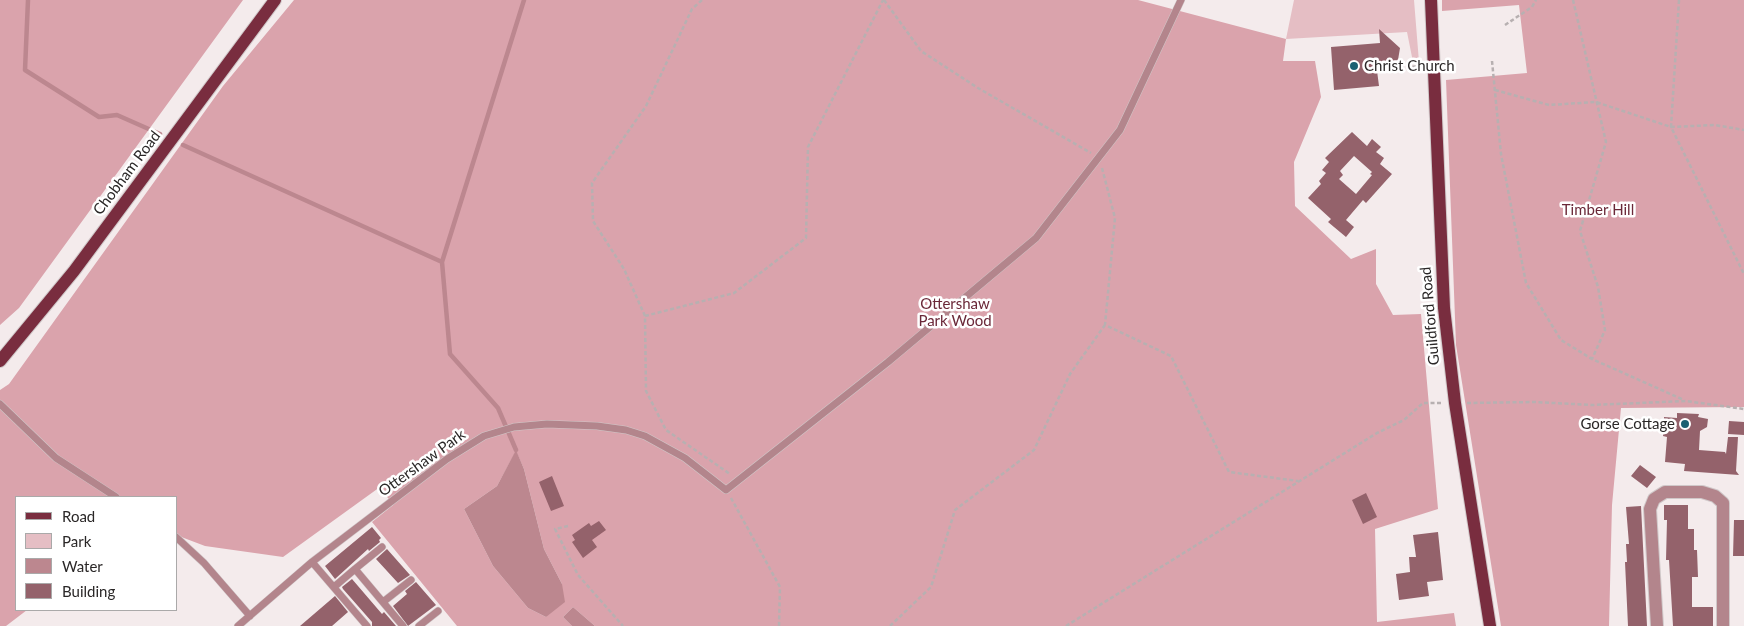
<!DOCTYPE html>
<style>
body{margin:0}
#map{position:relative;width:1744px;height:626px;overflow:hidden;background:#f4ebec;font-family:Lato,sans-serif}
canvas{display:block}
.legend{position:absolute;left:15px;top:496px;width:162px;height:115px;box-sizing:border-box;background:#fff;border:1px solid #aaa9a9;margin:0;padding:6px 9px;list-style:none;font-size:15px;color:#2a2727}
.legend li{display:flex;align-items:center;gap:10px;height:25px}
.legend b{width:25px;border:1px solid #aaa9a9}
</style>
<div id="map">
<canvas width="1744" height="626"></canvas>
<ul class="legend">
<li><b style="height:6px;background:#792d3f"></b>Road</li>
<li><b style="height:14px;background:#e5bec4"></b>Park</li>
<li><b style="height:14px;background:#bc878f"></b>Water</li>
<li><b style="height:14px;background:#94626b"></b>Building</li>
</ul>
</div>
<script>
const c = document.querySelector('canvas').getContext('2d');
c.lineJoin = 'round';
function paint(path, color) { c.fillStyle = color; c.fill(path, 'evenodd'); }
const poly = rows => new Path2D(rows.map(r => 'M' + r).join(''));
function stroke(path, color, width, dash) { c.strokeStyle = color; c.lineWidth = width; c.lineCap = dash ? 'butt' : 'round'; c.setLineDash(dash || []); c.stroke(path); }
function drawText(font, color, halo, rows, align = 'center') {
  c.font = font + ' Lato,sans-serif'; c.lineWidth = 5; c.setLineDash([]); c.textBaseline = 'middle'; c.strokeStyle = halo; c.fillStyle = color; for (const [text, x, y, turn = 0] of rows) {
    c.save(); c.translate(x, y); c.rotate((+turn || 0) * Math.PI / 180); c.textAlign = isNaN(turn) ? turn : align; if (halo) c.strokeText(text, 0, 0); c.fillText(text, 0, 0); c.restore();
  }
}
const green = poly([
 [1294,0,1414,0,1419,62,1413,62,1407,32,1286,39]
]);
const forest = poly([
 [0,0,243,0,19,308,0,325],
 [294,0,1138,0,1286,39,1283,61,1315,61,1321,97,1294,162,1295,206,1351,259,1376,249,1376,284,1393,315,1421,314,1438,509,1375,529,1377,622,1454,613,1456,626,595,626,573,607,563,617,572,626,457,626,372,522,393,505,380,487,283,557,205,546,176,535,176,497,16,497,16,610,27,610,6,626,0,626,0,390,9,384,223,86],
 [516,451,524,469,544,549,562,584,546,617,528,608,493,566,464,509,497,486],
 [1442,0,1744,0,1744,407,1621,408,1612,505,1609,626,1501,626,1456,345,1446,80,1527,73,1519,5,1442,11]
]);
const water = poly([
 [516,450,524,469,544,549,562,584,565,602,546,617,528,608,493,566,464,509,497,486],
 [573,607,595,626,572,626,563,617]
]);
const stream = poly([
 [28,0,25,70,99,117,117,115,160,134],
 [183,145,442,262],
 [516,450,498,408,450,354,442,262,524,0]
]);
const building = poly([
 [1379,29,1400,48,1398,60,1376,63,1379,86,1334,90,1331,47,1380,43],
 [1352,132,1367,146,1372,139,1381,147,1376,152,1384,158,1380,164,1392,174,1366,203,1363,200,1346,220,1354,227,1346,237,1328,222,1331,219,1308,198,1321,184,1319,181,1326,173,1322,170,1329,162,1325,158],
 [1354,156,1372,172,1370,174,1372,175,1356,194,1339,179,1343,175,1340,171],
 [1677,413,1699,414,1698,417,1708,419,1707,427,1700,431,1699,450,1725,452,1726,454,1728,437,1738,437,1736,471,1739,475,1684,471,1685,464,1665,462,1667,437,1663,436,1664,417,1677,418],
 [1729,421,1744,422,1744,435,1728,434],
 [1640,465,1656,477,1647,488,1631,476],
 [552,476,564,506,551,511,539,482],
 [1366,493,1377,517,1363,524,1352,500],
 [1664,505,1688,505,1688,529,1694,529,1694,550,1697,550,1698,577,1692,577,1692,607,1713,607,1713,626,1673,626,1669,560,1666,560,1667,520,1664,520],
 [1641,506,1647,626,1628,626,1625,562,1627,562,1626,544,1629,544,1626,507],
 [1734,520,1744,520,1744,556,1733,556],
 [599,521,606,530,592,540,597,547,583,558,572,542,575,540,572,535,589,523,591,526],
 [372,527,381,538,379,540,380,542,369,551,368,549,335,579,325,566],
 [1438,532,1443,580,1427,582,1429,596,1399,600,1396,574,1410,572,1409,557,1416,557,1413,535],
 [387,549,410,575,398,583,376,559],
 [352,579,382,614,384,612,396,626,372,626,372,622,343,589,342,587],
 [416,582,436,605,408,626,393,606,407,594,405,591],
 [335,596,348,612,332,626,300,626]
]);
const path = poly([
 [702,0,692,9,646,106,592,183,593,221,624,269,645,316,646,391,666,430,730,474],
 [884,0,921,51,978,88,1091,153],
 [1573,0,1606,142,1580,231,1598,287,1605,330,1592,359],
 [1679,0,1671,127,1744,274],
 [1505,25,1532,7,1536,0],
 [1492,61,1501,154,1526,283,1561,340,1592,359,1684,400],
 [1380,66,1397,68,1421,66],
 [1495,90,1549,105,1596,102,1671,127,1715,125,1744,130],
 [1102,168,1115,218,1105,325,1171,356,1229,472,1298,481],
 [645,316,734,293,806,238,808,147,883,0],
 [1467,403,1534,402,1592,405,1686,401,1744,409],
 [731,498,780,587,779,626],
 [568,526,555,529,578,575,623,626],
 [890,626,931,587,955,510,1034,450,1070,374,1105,325],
 [1066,626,1377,433,1404,420,1423,403,1442,403]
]);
const lane = poly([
 [0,404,56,458,116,497],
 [176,537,204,563,250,616],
 [312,562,367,626],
 [355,569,382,547],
 [334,587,355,569,403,626],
 [383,602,411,580],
 [238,626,312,562,447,459,484,436,514,427,547,424,597,426,626,430,645,436,685,458,726,490,888,362,1036,238,1120,130,1181,0],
 [419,626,438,611]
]);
const street = poly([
 [1657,626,1650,509,1654,499,1665,492,1702,492,1715,496,1723,503,1723,626]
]);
const primary = poly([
 [1431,0,1444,308,1455,403,1490,626],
 [0,361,74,271,275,0]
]);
const markers = [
 [1354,66,5,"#1a6072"],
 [1685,424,5,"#1a6072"]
];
const poiNames = [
 ["Christ Church",1364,66],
 ["Gorse Cottage",1675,424,"right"]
];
const streetNames = [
 ["Chobham Road",127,173,-53],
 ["Guildford Road",1430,316,-95],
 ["Ottershaw Park",422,463,-36]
];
const parkNames = [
 ["Timber Hill",1598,210],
 ["Ottershaw",955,304],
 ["Park Wood",955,321]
];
paint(green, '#e5bec4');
paint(forest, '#daa3ac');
paint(water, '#bc878f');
stroke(stream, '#bc878f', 4.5);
paint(building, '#94626b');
stroke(lane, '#d0c8c9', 8);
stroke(street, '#d0c8c9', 14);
stroke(primary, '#d0c8c9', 14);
stroke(path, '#b7b0b1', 2.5, [4, 2.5]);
stroke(lane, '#b3858c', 7);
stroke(street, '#b3858c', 12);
stroke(primary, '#792d3f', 12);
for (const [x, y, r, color] of markers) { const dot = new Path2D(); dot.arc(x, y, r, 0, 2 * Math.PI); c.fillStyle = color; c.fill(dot); stroke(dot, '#fff', 2); }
drawText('15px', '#2a2727', '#fff', poiNames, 'left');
drawText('15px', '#2a2727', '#fff', streetNames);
drawText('15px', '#6a2838', '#fff', parkNames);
</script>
